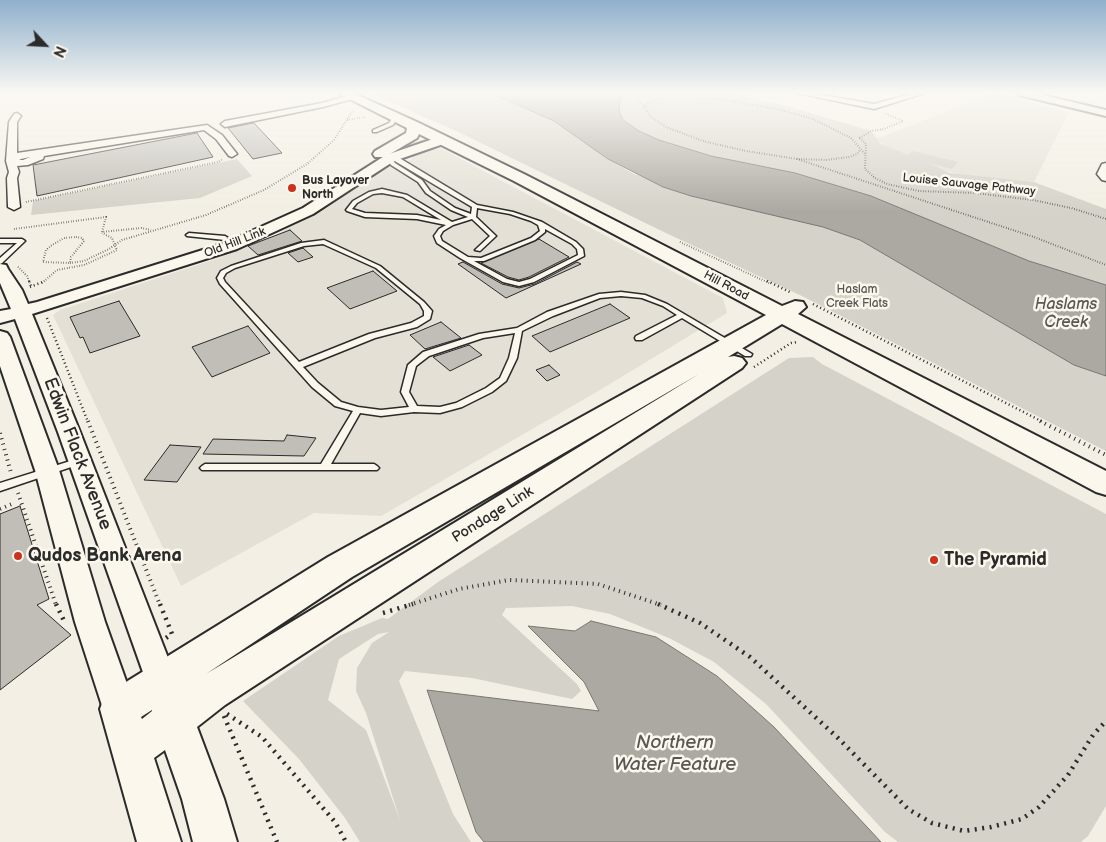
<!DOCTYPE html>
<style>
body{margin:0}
#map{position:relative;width:1106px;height:842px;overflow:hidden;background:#f3efe4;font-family:"Balsamiq Sans",sans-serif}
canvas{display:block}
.north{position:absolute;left:20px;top:20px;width:50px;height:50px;-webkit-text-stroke:4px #fbf7ec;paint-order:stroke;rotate:115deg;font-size:14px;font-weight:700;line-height:20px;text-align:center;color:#2b2b2b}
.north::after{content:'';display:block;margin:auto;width:18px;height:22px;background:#2b2b2b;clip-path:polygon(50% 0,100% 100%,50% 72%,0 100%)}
</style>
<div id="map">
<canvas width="1106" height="842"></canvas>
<div class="north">N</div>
</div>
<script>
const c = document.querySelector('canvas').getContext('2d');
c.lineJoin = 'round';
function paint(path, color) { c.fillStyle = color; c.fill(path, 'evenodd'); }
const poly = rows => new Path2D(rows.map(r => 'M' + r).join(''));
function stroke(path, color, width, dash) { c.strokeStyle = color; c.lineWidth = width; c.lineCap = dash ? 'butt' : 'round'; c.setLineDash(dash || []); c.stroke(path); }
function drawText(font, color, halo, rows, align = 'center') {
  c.font = font + ' "Balsamiq Sans",sans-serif'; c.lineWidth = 5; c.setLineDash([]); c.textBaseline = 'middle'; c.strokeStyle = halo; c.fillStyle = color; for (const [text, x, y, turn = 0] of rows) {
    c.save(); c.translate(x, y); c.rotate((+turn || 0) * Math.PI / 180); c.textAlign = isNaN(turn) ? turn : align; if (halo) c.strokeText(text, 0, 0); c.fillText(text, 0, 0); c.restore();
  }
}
const built = poly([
 [994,93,1069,112,1034,182,968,176,933,168,896,154,876,139],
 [429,149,442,149,723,298,727,313,595,393,381,516,314,513,181,586,53,315,60,310,222,257,221,255,248,246,247,244,273,236,322,211,386,168,411,160,415,153]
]);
const green = poly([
 [370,93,490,93,554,121,608,159,634,174,823,227,860,240,1074,364,1106,376,1106,451,804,297,668,234,454,130],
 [619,93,730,93,787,106,871,131,881,144,908,155,913,151,958,162,952,169,928,163,950,173,1034,182,1106,209,1106,285,1029,261,874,197,789,172,711,156,659,140,639,131,623,120,619,111,621,97],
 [237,159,252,176,200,198,31,215,33,201],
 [813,357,822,364,1106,514,1106,806,1088,836,1081,842,898,842,885,832,766,704,714,662,669,638,610,614,572,606,506,608,502,615,577,684,581,691,572,699,472,678,405,671,399,681,453,814,471,842,360,842,345,818,299,759,243,701,339,636,382,618,388,619,438,582,789,358],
 [389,632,372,643,357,668,356,691,366,713,400,820,366,730,328,700,339,659,378,634]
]);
const water = poly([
 [490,93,620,93,621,97,619,111,623,120,639,131,659,140,711,156,795,173,871,196,1029,261,1106,285,1106,376,1074,365,860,240,823,227,691,196,663,187,608,159,554,121,490,93],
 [591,621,656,637,717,676,774,727,881,842,484,842,476,832,427,690,599,711,584,682,528,626,575,631,591,621]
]);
const building = poly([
 [254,123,282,153,253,159,228,128,254,123],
 [197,133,213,157,37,196,33,165,197,133],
 [290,230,302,241,258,255,248,246,290,230],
 [539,239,569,257,529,277,519,280,508,277,481,263,539,239],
 [303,248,313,257,298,262,288,253,303,248],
 [463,262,502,284,519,288,535,284,577,262,581,264,506,298,458,264,463,262],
 [373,271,397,291,350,309,327,288,373,271],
 [119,301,140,336,90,353,83,337,80,338,70,317,119,301],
 [610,304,630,318,550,352,532,336,610,304],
 [441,322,461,338,425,349,410,335,441,322],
 [248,326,270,353,212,377,192,347,248,326],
 [469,345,482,355,450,371,433,357,469,345],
 [549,365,560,375,547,381,536,370,549,365],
 [287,435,316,438,304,456,203,454,213,439,284,441,287,435],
 [170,445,201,447,177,482,144,480,170,445],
 [20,506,49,599,37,605,71,635,0,690,0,514,20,506]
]);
const pathFar3 = poly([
 [636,93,641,104,645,105],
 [683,93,702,95],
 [378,94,395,93],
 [718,99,778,109,813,119,851,138,865,154],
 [719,99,669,97,656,99,644,107,650,116,666,127,703,141,746,151,797,159,826,160,849,157,857,154,860,150],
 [734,101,753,93],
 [886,114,903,121,884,129,871,131,860,138,866,144,865,169,875,178,887,184,919,191,975,193,1033,200,1071,208,1106,219],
 [347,120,365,117],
 [797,159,1034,237,1106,265],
 [26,202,218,162,223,159],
 [14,229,106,217,102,232,141,228,151,230],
 [76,237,82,238,84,241,71,257,70,263,43,262,46,250,52,245,64,238,76,237],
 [680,242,769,283],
 [70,263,84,261,109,249,122,240,206,215,264,190,307,164,334,140,351,113,355,110],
 [18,267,27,276,30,283],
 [42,283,57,270,84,265,117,250,112,238,102,233]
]);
const pathFar2 = poly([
 [29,281,31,286],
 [767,281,792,293],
 [30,287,45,281],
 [813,304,1043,422],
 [47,318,88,422],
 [754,367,791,343,798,342]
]);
const pathFar1 = poly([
 [88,421,160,605],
 [1040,421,1106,455],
 [0,433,11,473],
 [18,493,56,605],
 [0,509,12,504],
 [409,605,459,589,509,580,598,584,661,605]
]);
const path = poly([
 [56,604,65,623],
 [160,604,172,634,166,638],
 [658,604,700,623,750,657,838,738,908,809,932,823,964,831,991,827,1022,819,1039,807,1068,775,1093,735,1106,721],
 [383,613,413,604],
 [227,714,262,737,335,822,346,842],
 [224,716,277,842]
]);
const service = poly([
 [394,116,398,117,393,125,377,132,373,132,373,130,389,123,394,116],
 [386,156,401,159,477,205,513,212,542,222,576,242,583,249,584,256,534,282,519,286,503,282,460,258,437,243,434,236,439,229,446,225,417,219,365,217,347,211,346,210,353,201,369,192,382,189,407,195,452,222,468,217,451,210,426,193,418,182,391,165,386,157,386,156],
 [393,160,472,207,471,214,455,208,430,191,422,180,395,163,393,160],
 [382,193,403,197,441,220,417,215,365,213,352,209,357,203,373,194,382,193],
 [477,208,510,214,531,221,538,225,540,231,531,238,481,258,468,257,442,241,440,236,443,231,453,225,472,219,490,236,475,250,480,251,496,236,476,217,477,208],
 [545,229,572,244,577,249,578,255,530,279,519,282,507,279,474,261,484,261,535,240,545,232,545,229],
 [189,233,225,236,228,238,225,240,187,236,186,235,189,233],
 [0,239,22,239,25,241,2,263,0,264,0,258,17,243,0,243,0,239],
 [324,240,380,266,424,302,432,311,430,319,417,327,375,338,303,367,318,383,341,402,358,407,381,410,409,407,401,392,408,365,423,352,479,334,517,328,547,312,599,294,621,292,645,295,667,304,752,354,751,356,745,356,682,318,642,340,636,340,635,338,636,336,677,315,663,306,642,298,621,296,600,298,553,316,522,331,517,358,506,381,492,392,462,407,440,413,414,412,381,416,360,413,331,464,374,464,377,466,379,468,377,470,202,470,200,468,202,466,205,464,321,464,353,411,335,406,312,387,220,284,217,278,221,271,231,266,301,243,324,240],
 [323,244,376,268,420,304,424,311,424,316,411,323,369,334,299,362,225,282,223,278,226,273,235,268,304,246,323,244],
 [515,333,509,358,500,378,486,388,456,403,440,407,417,406,409,392,416,366,429,356,483,338,515,333],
 [80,458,83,459,85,461,83,463,0,491,0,483,80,458]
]);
const minor = poly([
 [797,93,811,93,874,104,914,93,925,93,874,109,797,93],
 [353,94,356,94,356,98,323,107,225,127,221,124,225,121,322,103,353,94],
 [17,113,21,116,17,122,17,153,207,125,222,135,237,154,232,157,229,156,216,139,204,130,44,156,43,159,28,165,17,166,19,172,17,178,20,207,14,210,8,207,7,178,9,172,6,161,9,122,14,114,17,113],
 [30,157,23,160,19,160,21,159,30,157],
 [1106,163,1106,181,1102,180,1097,174,1102,164,1106,163]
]);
const tertiary = poly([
 [1018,93,1034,93,1106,110,1106,116,1019,95,1018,93],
 [442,136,448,140,446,143,394,161,313,214,237,249,32,314,80,432,177,681,172,692,161,697,150,692,58,432,15,319,0,323,0,311,11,309,0,283,0,264,6,265,8,269,22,290,28,304,37,302,225,243,303,208,386,155,442,136],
 [0,331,7,333,10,337,59,470,105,622,136,709,131,721,119,726,107,721,75,622,35,470,0,366,0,331]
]);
const secondary = poly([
 [338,93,353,93,417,122,526,175,782,306,795,301,803,302,806,307,798,314,1106,471,1106,495,1096,492,782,324,728,357,734,356,742,358,746,363,742,368,225,705,197,727,224,799,237,842,193,842,182,799,165,750,154,758,181,842,137,842,100,709,105,695,328,557,766,315,514,181,419,134,417,138,385,157,375,157,373,154,375,151,406,133,407,128,338,93],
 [699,374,206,674,352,577,699,374],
 [152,710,152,711,142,719,141,717,152,710]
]);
const markers = [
 [292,188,5,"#c8321e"],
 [18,556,5,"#c8321e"],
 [934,560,5,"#c8321e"]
];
const farPoinames = [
 ["Bus Layover",302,181],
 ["North",302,195]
];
const farStreetnames = [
 ["Louise Sauvage Pathway",969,185,6],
 ["Old Hill Link",235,243,-21],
 ["Hill Road",726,286,28]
];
const farParknames = [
 ["Haslam",857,290],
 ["Creek Flats",857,304]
];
const streetNames = [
 ["Pondage Link",493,515,-32]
];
const waterNames = [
 ["Haslams",1066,305],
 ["Creek",1066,323]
];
const nearStreetnames = [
 ["Edwin Flack Avenue",77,454,69]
];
const nearPoinames = [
 ["Qudos Bank Arena",28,556],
 ["The Pyramid",944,560]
];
const nearWaternames = [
 ["Northern",675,743],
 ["Water Feature",675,765]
];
paint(built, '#e4e0d6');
paint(green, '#d5d2c9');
paint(water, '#aca9a2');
stroke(water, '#787772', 1);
paint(building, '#c0beb6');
stroke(building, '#2b2b2b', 1);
stroke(service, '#2b2b2b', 3);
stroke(minor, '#2b2b2b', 3);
stroke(tertiary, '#2b2b2b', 4);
stroke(secondary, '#2b2b2b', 4);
stroke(pathFar3, '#2b2b2b', 2, [0.5, 2]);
stroke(pathFar2, '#2b2b2b', 2.5, [1, 3]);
stroke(pathFar1, '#2b2b2b', 4, [1, 4.5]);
stroke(path, '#2b2b2b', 4.5, [2, 5.5]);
paint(service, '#fbf7ec');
paint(minor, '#fbf7ec');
paint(tertiary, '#fbf7ec');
paint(secondary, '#fbf7ec');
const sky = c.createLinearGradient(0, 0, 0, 211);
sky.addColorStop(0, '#90b0cc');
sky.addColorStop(0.44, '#faf8f3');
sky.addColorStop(1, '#faf8f300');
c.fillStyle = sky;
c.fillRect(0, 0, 1106, 211);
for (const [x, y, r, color] of markers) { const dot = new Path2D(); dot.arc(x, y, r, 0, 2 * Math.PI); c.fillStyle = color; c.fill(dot); stroke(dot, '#fbf7ec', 2); }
drawText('bold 12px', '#2b2b2b', '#fbf7ec', farPoinames, 'left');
drawText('12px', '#2b2b2b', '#fbf7ec', farStreetnames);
drawText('12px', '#565552', '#fbf7ec', farParknames);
drawText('15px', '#2b2b2b', '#fbf7ec', streetNames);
drawText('italic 16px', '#585755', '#fbf7ec', waterNames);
drawText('18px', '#2b2b2b', '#fbf7ec', nearStreetnames);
drawText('bold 18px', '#2b2b2b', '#fbf7ec', nearPoinames, 'left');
drawText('italic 19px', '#585755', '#fbf7ec', nearWaternames);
</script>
